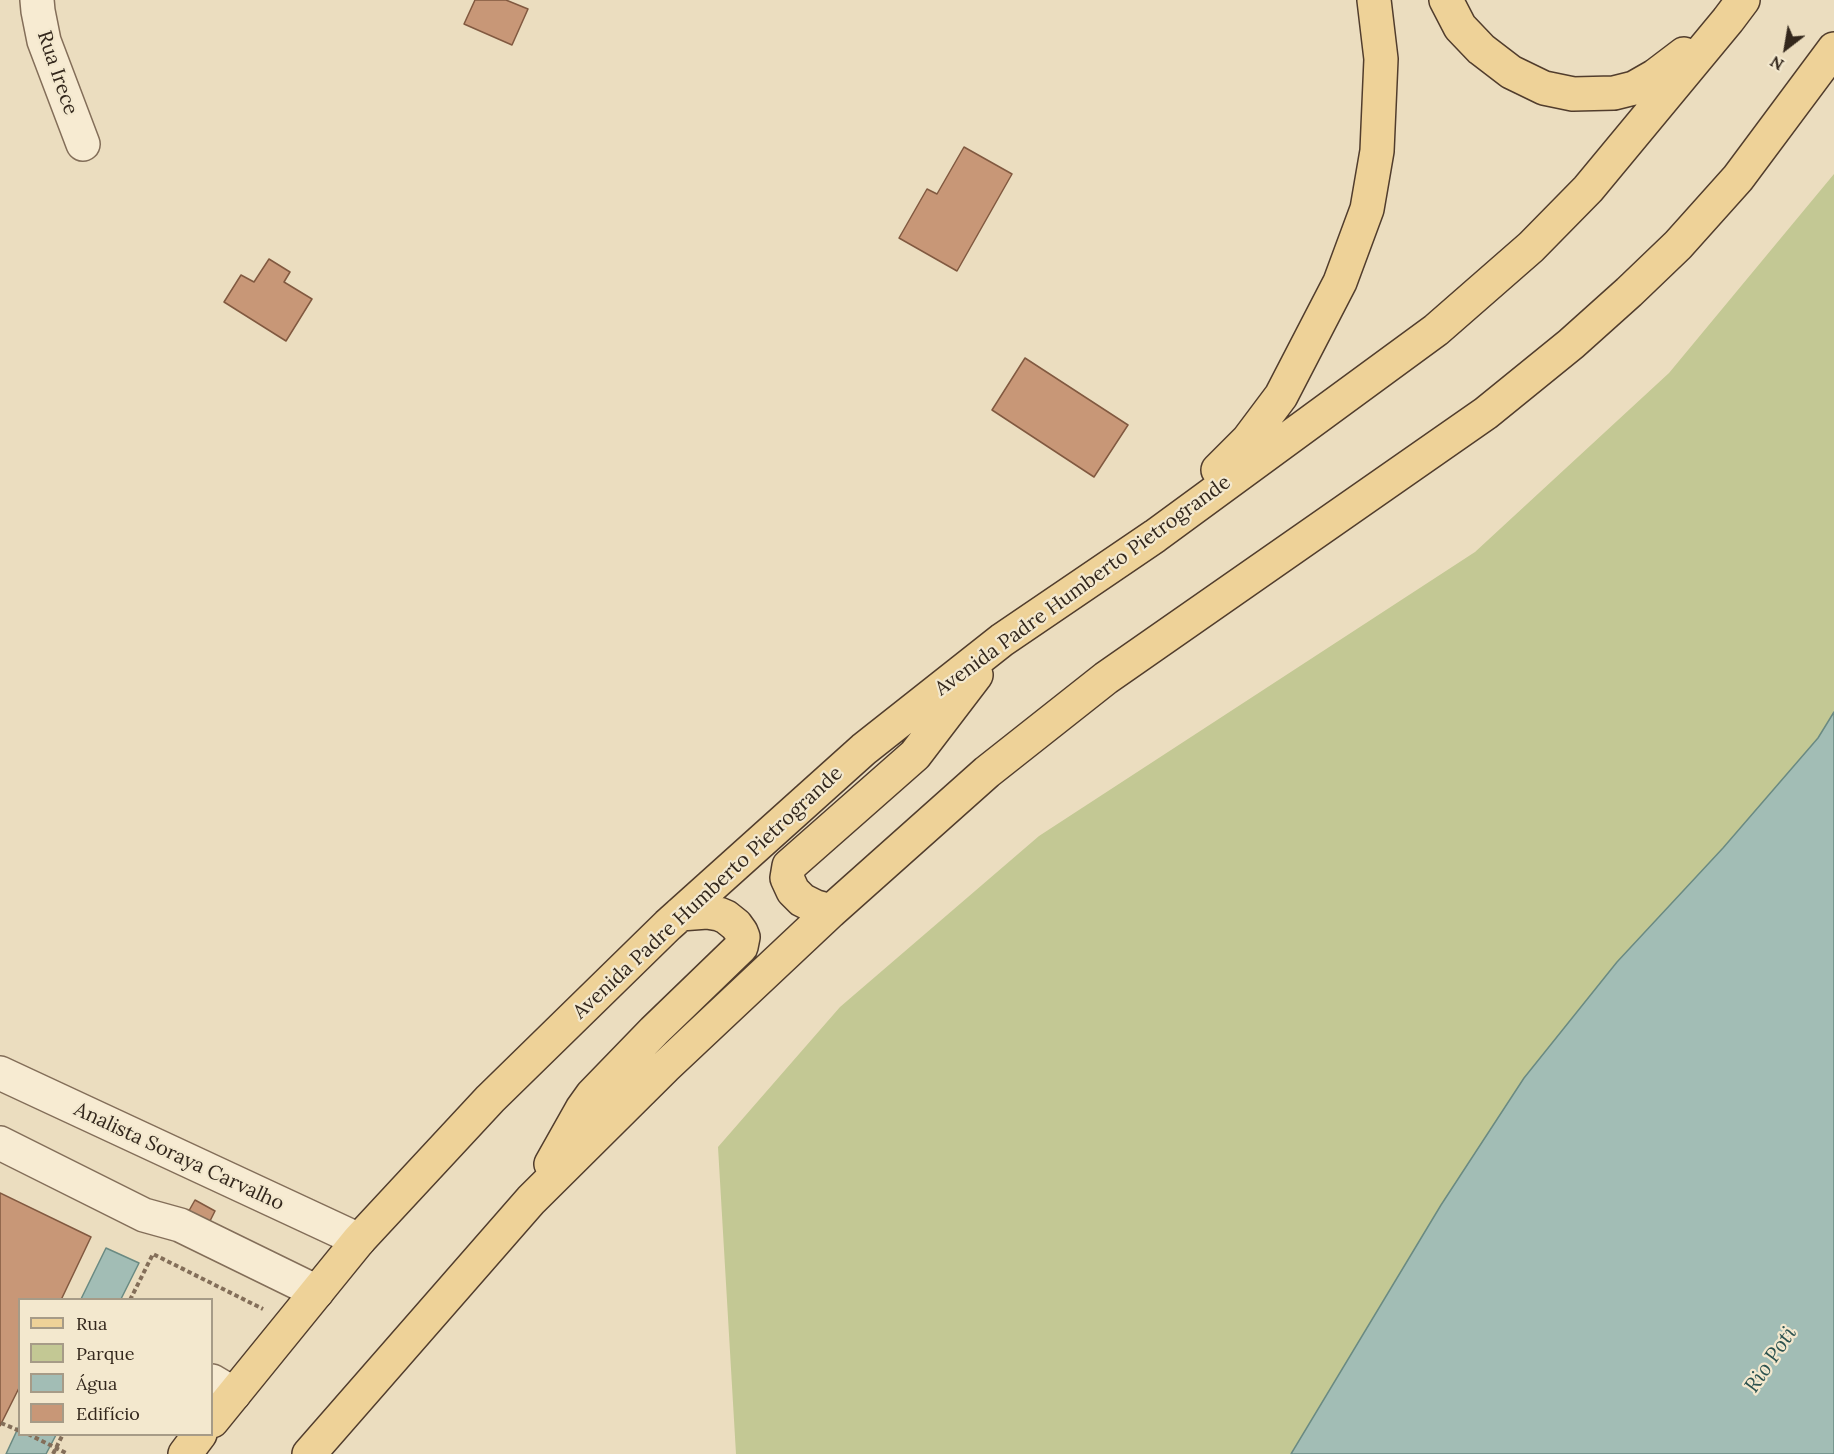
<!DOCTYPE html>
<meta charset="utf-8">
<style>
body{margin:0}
#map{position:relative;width:1834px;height:1454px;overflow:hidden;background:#ebddbf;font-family:Lora,serif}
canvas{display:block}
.legend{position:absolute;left:18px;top:1298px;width:195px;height:138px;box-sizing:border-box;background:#f3e8ce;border:2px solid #a69b87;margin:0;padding:8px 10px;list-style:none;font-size:18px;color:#33271c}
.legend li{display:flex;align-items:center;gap:12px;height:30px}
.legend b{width:30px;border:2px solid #a69b87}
.north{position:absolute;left:1756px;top:18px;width:60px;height:60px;-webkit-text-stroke:4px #f3e8ce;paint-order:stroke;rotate:211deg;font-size:16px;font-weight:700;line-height:24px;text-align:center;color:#33271c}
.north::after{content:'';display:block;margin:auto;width:21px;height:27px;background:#33271c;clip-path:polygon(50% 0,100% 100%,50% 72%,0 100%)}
</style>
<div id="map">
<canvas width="1834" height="1454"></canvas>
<ul class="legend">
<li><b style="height:8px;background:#eed298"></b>Rua</li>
<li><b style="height:16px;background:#c3c894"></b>Parque</li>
<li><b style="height:16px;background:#a2bdb5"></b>Água</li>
<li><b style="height:16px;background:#c89777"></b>Edifício</li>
</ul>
<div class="north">N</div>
</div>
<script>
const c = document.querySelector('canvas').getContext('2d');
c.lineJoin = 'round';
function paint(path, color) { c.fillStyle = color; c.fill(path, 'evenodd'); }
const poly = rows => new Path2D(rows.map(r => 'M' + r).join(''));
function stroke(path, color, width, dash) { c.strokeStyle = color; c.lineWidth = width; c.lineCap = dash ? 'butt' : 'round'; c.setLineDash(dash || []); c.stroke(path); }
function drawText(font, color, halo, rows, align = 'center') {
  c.font = font + ' Lora,serif'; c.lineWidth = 4.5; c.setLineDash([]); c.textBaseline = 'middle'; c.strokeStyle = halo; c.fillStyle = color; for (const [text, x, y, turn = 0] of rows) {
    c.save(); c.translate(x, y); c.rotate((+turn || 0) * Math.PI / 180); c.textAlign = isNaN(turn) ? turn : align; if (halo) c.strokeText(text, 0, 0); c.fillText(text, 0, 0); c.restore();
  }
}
const green = poly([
 [1834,174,1834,712,1818,738,1723,848,1617,962,1524,1078,1441,1205,1291,1454,736,1454,718,1147,840,1007,1039,836,1475,552,1669,373]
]);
const water = poly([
 [1834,712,1834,1454,1291,1454,1441,1205,1524,1078,1617,962,1723,848,1818,738,1834,712],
 [106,1248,139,1263,121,1299,81,1299,106,1248],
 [19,1426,20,1434,56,1435,46,1454,6,1454,19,1426]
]);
const building = poly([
 [475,0,506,0,528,9,512,45,464,24,475,0],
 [964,147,1012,174,957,271,899,238,927,189,937,194,964,147],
 [269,259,290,272,284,282,312,299,286,341,224,302,241,275,254,282,269,259],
 [1025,358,1128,425,1094,477,992,410,1025,358],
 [0,1193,91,1237,61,1300,20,1300,20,1386,0,1426,0,1193],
 [195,1200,215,1211,207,1227,186,1216,195,1200]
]);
const path = poly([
 [130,1300,153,1254,263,1309],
 [1,1423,20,1431],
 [28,1434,68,1454],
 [53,1454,63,1434]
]);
const minor = poly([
 [37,0,38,11,44,41,83,144],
 [0,1073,359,1240],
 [0,1143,144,1215,180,1225,317,1292],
 [212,1381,234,1394]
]);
const major = poly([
 [1446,0,1460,27,1481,49,1511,72,1544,88,1573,94,1614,93,1634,88,1655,76,1684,54],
 [1218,470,1248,440,1281,396,1340,282,1367,209,1377,151,1381,59,1374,0],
 [831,911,816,907,802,900,793,891,787,878,789,866,915,755,976,675],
 [551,1164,582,1109,592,1095,654,1031,741,947,743,937,741,932,736,925,726,917,719,914,707,912,680,914],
 [212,1421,359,1240,490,1099,668,925,864,749,1002,640,1155,536,1436,330,1531,247,1588,189,1728,20,1743,0],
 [185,1454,200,1434],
 [309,1454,531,1200,665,1067,831,911,987,772,1106,678,1486,413,1571,344,1629,292,1678,245,1738,178,1834,49]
]);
const streetNames = [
 ["Rua Irece",57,73,71],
 ["Avenida Padre Humberto Pietrogrande",1083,586,-36],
 ["Avenida Padre Humberto Pietrogrande",708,893,-43],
 ["Analista Soraya Carvalho",179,1157,25]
];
const waterNames = [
 ["Rio Poti",1771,1360,-56]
];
paint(green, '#c3c894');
paint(water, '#a2bdb5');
stroke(water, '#6a8a82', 1.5);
paint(building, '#c89777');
stroke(building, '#815940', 1.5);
stroke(minor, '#836e59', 36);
stroke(major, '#513d2d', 36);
stroke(path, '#836e59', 4, [4.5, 3]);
stroke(minor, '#f7ebd2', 33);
stroke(major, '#eed298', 33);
drawText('20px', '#33271c', '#f3e8ce', streetNames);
drawText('italic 21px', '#2c524f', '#f3e8ce', waterNames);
</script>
